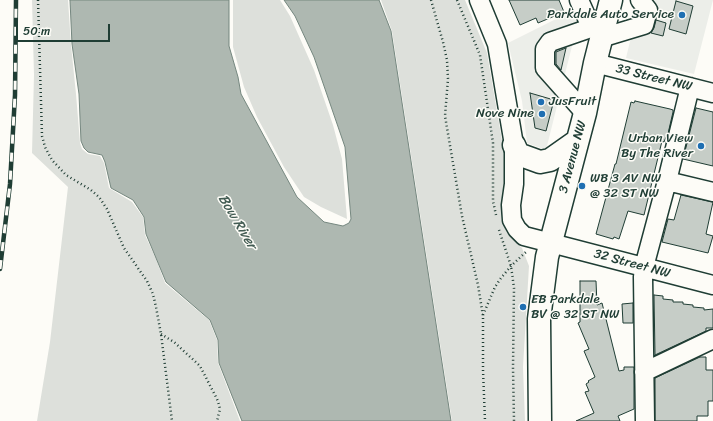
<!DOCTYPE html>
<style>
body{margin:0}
#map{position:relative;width:713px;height:421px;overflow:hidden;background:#fdfcf7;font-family:Sriracha,sans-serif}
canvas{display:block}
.scale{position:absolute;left:16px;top:24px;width:94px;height:18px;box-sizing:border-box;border:2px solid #1f3d34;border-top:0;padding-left:5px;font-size:12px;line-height:14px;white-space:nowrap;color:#1f3d34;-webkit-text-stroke:3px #fdfcf7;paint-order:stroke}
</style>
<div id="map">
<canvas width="713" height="421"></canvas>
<div class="scale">50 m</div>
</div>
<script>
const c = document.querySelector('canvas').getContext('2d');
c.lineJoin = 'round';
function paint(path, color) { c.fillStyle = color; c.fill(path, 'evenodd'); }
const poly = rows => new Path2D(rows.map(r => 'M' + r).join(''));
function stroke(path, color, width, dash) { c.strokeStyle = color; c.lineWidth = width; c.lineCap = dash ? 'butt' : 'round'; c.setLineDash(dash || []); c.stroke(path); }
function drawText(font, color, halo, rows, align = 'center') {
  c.font = font + ' Sriracha,sans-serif'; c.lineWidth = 3; c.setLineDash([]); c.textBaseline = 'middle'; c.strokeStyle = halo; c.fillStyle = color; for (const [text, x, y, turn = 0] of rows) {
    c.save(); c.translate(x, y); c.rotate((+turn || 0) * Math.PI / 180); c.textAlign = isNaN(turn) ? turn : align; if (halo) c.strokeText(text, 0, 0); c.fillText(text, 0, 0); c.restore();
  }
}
const built = poly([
 [640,0,713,0,694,74,626,58],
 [582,6,546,150,527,143,522,101,508,43]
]);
const green = poly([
 [32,0,68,0,71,45,76,94,80,143,82,149,88,154,100,156,104,163,109,188,132,202,143,217,145,235,156,259,165,283,209,320,217,340,218,363,240,421,37,421,50,342,68,187,32,153,34,75],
 [233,0,280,0,290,16,314,70,333,125,342,159,347,219,321,207,304,197,284,167,257,117,244,87,233,47],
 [381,0,465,0,487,53,506,164,506,182,501,219,507,233,522,248,529,266,523,367,525,421,452,421,392,31]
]);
const water = poly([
 [70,0,229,0,229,46,238,77,241,94,297,197,324,222,343,226,349,223,351,219,345,147,314,57,295,16,284,0,379,0,391,31,451,421,242,421,219,363,218,340,210,320,166,282,146,234,144,217,133,200,111,188,105,162,102,155,88,152,84,148,81,141,79,94,72,44,70,0]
]);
const building = poly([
 [509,0,559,0,564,12,538,23,536,18,520,25,509,0],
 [676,1,693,6,686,34,669,29,676,1],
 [656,20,666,23,663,36,651,33,654,28,656,20],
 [566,48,561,70,556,64,556,52,566,48],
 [530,93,554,100,546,131,535,128,530,93],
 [635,101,670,109,673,110,673,112,667,138,666,137,664,142,662,141,644,215,628,211,619,239,614,237,613,239,596,234,615,164,616,164,631,102,634,103,635,101],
 [696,108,713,112,713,166,683,159,696,108],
 [681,195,713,202,706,234,713,236,708,253,662,242,668,219,674,220,681,195],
 [580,281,596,281,597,305,602,303,619,371,624,370,624,367,634,367,634,409,618,416,620,421,576,421,594,413,585,392,589,391,586,384,589,382,588,381,595,377,584,351,589,349,578,323,580,322,580,281],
 [654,295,663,296,663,299,673,300,673,302,683,302,683,304,693,305,693,307,704,308,704,310,713,309,713,328,706,328,706,331,655,355,654,295],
 [633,303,633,323,623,323,622,304,633,303],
 [700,357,706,357,706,370,713,370,713,401,708,401,708,416,697,416,697,421,655,421,655,378,700,357]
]);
const path = poly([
 [38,0,42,136,45,147,52,160,66,175,91,190,99,197,107,209,124,248,147,281,153,294,156,307,161,334,172,421],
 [431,0,443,42,447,60,448,79,445,116,462,216,478,285,483,316,483,370,485,421],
 [457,0,480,55,493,143,493,201,496,215],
 [499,230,511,266,514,288,513,368,514,421],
 [483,315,495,287,501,278,511,266,526,252],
 [161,334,174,342,200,366,218,401,220,409,217,421]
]);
const minor = poly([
 [479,0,497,44,514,145,514,184,511,205,512,220,517,229,524,236,713,285],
 [579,0,587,18,605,23],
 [601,38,644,25,648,10,640,0],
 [595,63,713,93],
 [585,113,545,68,545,49,550,42,605,23],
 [667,181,713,192],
 [644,372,713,339],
 [645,421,643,277,644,267,667,181,690,87]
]);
const major = poly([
 [514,145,518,154,540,162,550,160,577,141],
 [540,421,539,319,547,257,585,113,595,63,611,0]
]);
const rail = poly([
 [0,269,10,184,15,95,16,0]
]);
const markers = [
 [682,15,4,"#1f6fb2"],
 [541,102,4,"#1f6fb2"],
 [542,114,4,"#1f6fb2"],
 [701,146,4,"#1f6fb2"],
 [582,186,4,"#1f6fb2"],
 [523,307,4,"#1f6fb2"]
];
const poiNames = [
 ["Parkdale Auto Service",674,15],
 ["JusFruit",549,102,"left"],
 ["Nove Nine",534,114],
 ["Urban View",693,139],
 ["By The River",693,154],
 ["WB 3 AV NW",590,179,"left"],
 ["@ 32 ST NW",590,194,"left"],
 ["EB Parkdale",531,300,"left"],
 ["BV @ 32 ST NW",531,315,"left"]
];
const streetNames = [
 ["33 Street NW",654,78,14],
 ["3 Avenue NW",573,157,-75],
 ["32 Street NW",632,264,15]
];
const waterNames = [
 ["Bow River",237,222,59]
];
paint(built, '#eceee9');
paint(green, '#dde0db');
paint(water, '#aeb8b1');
stroke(water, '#75877f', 1);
paint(building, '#c6cdc7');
stroke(building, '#1f3d34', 1);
stroke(minor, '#1f3d34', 21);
stroke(major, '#1f3d34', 25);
stroke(path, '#1f3d34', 2.5, [1, 3]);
stroke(minor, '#fdfcf7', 18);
stroke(major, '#fdfcf7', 22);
stroke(rail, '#1f3d34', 4.5);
stroke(rail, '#fdfcf7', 3, [9]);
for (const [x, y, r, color] of markers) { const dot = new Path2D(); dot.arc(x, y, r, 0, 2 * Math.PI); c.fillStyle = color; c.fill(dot); stroke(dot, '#fdfcf7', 1.5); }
drawText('13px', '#1f3d34', '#fdfcf7', poiNames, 'right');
drawText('13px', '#1f3d34', '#fdfcf7', streetNames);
drawText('italic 14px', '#435c53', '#fdfcf7', waterNames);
</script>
